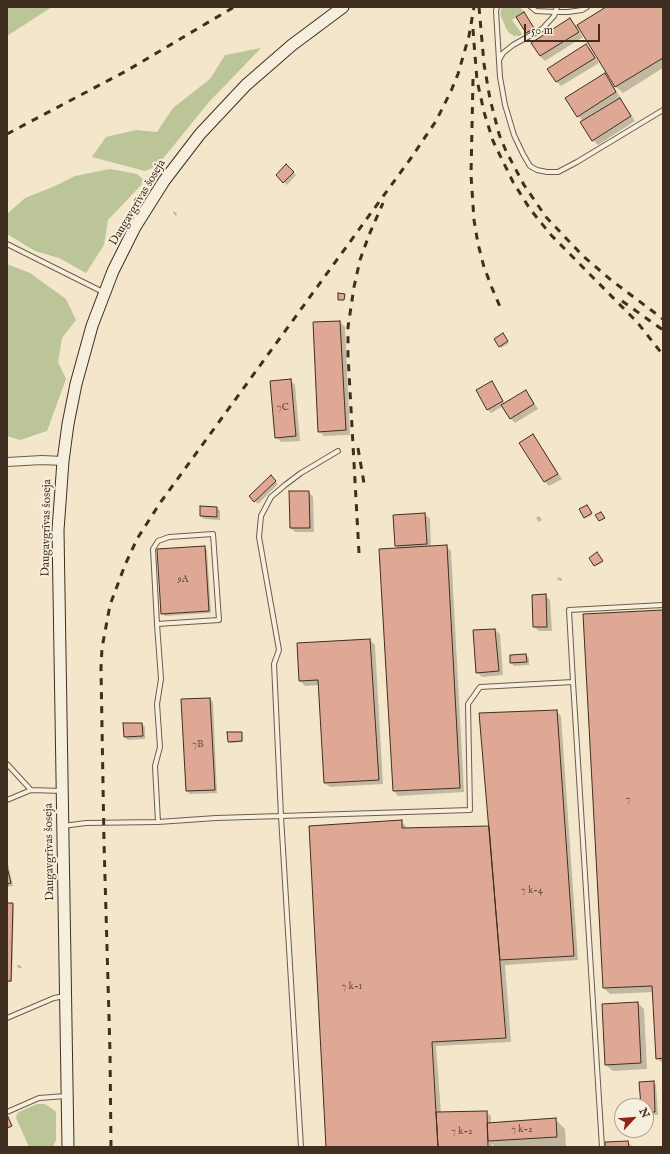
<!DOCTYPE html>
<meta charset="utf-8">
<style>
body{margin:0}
#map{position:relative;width:670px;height:1154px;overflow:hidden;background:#f3e6ca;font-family:"IM FELL English",serif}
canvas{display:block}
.frame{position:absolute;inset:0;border:8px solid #402f21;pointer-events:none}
.north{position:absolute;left:614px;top:1098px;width:40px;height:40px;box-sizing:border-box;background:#f7efdd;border:1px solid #aea292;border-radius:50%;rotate:64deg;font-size:11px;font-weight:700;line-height:16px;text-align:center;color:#402f21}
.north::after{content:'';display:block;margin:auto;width:14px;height:18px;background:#8f2418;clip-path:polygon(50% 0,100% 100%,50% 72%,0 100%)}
.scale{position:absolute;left:524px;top:24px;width:76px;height:18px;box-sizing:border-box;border:2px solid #402f21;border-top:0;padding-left:5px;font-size:12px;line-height:14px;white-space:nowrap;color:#402f21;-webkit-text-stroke:3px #f7efdd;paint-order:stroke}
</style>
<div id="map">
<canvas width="670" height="1154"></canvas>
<div class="frame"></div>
<div class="north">N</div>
<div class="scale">50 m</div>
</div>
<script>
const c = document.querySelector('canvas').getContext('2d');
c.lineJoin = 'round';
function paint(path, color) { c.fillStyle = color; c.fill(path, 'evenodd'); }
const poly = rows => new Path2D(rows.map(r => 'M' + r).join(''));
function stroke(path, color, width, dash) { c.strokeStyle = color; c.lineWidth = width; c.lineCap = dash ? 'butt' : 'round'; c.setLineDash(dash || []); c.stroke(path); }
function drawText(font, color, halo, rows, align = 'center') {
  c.font = font + ' "IM FELL English",serif'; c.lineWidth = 4; c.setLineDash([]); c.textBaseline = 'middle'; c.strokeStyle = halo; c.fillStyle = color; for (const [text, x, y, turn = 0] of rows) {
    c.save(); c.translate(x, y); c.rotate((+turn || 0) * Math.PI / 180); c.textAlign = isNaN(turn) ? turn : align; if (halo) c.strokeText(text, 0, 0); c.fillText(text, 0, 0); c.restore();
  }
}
const green = poly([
 [7,7,52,7,7,36],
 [502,7,520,7,524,12,512,20,522,34,520,36,514,36,509,33,506,28,500,14],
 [261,48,209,102,157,166,145,171,92,157,106,137,136,130,157,132,173,108,210,79,225,55],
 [110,169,137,174,145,181,108,220,104,245,86,273,59,258,35,251,7,234,7,214,25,198,55,186,75,176],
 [7,264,30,273,66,299,76,320,62,338,58,362,66,379,47,431,20,440,7,436],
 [37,1104,45,1104,51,1108,56,1112,56,1140,53,1147,29,1147,16,1118,17,1114,19,1112]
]);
const shadow = poly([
 [607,7,663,7,663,68,623,93,616,87,579,27,577,28,583,37,545,61,540,56,533,43,570,19,576,26],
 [526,16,536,31,529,35,526,32],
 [586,45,591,50,599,63,561,86,557,82],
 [604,74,609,79,620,97,619,98,624,104,635,121,598,145,593,140,583,121,578,116],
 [286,166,296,175,287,185,277,175],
 [174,211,177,214,176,216,173,213],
 [340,322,345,327,350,435,324,436,319,431],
 [504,335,509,343,501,348,500,347],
 [290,380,295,385,300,441,281,442,276,437],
 [492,382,494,385,505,404,526,391,530,396,538,409,515,423,511,419,503,406,491,413,488,410,477,391],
 [533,435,537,440,562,479,549,486,545,482,520,443],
 [271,476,278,484,258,504,250,496],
 [309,492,313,497,314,532,295,532,291,528],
 [588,507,592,515,586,518,585,517],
 [217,508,220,511,220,520,204,519,201,516],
 [425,514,430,519,431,547,446,546,451,551,464,792,398,796,394,791,380,550,399,549,396,546],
 [539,516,542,520,539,522,536,518],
 [204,547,207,550,211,613,165,616,162,613],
 [598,555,603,562,596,566,595,565],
 [558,577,561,578,562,579,562,581,558,580,557,579],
 [545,595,550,600,552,631,539,631,534,627],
 [663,611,663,1064,657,1058,654,992,610,994,604,988],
 [495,630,500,634,503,675,482,677,477,672,474,631],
 [370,640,375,645,383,784,330,787,325,783,319,685,305,686,300,681,298,644],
 [526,655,529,658,529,665,514,666,511,663],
 [210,699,213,702,217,793,190,794,187,791],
 [556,711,561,716,578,960,505,965,511,1042,436,1046,441,1113,486,1112,491,1116,491,1123,555,1119,565,1129,566,1146,551,1147,495,1147,492,1144,492,1147,327,1147,401,821,406,826,406,829,491,827],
 [142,724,145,727,145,739,128,740,125,737],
 [241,733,242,734,243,742,230,743,229,741],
 [7,859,13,886,7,887],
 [7,904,13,904,14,905,12,982,7,982],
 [17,965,20,965,22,968,18,968],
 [638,1003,644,1009,647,1069,613,1071,606,1065],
 [653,1082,656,1085,658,1115,646,1115,646,1106,642,1106],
 [628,1142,633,1147,606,1147]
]);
const building = poly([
 [606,7,663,7,663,58,615,87,577,25,606,7],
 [524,12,534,28,526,33,516,17,524,12],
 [570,18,579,32,540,56,531,43,570,18],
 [586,44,595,58,556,82,547,69,586,44],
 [605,73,616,92,577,117,565,98,605,73],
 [620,98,631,116,592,141,580,122,620,98],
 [286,164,294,172,283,183,276,175,286,164],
 [338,293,345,294,344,300,338,300,338,293],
 [340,321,346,430,318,432,313,322,340,321],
 [503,333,508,341,499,347,494,339,503,333],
 [291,379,296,436,275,438,270,381,291,379],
 [492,381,503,401,487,410,476,390,492,381],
 [526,390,534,404,510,419,501,405,526,390],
 [533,434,558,474,544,482,519,443,533,434],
 [271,475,276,481,254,502,249,496,271,475],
 [289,491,309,491,310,528,290,528,289,491],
 [587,505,592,513,584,518,579,509,587,505],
 [200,506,217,507,217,517,200,516,200,506],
 [601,512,605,518,599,521,595,515,601,512],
 [425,513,427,544,395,546,393,515,425,513],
 [447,545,460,788,393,791,379,549,447,545],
 [205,546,209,611,161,614,157,549,205,546],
 [597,552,603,561,594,566,589,558,597,552],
 [546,594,547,627,533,627,532,595,546,594],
 [663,610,663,1058,656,1059,652,986,603,988,583,614,663,610],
 [495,629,499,671,476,673,473,630,495,629],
 [370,639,379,780,324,783,318,680,299,681,297,643,370,639],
 [526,654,527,662,510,663,510,655,526,654],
 [210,698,215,790,186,791,181,699,210,698],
 [557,710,574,956,500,960,479,713,557,710],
 [123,723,142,723,143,736,124,737,123,723],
 [227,732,242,732,242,741,228,742,227,732],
 [402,820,402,828,489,826,506,1038,432,1042,438,1147,326,1147,309,826,402,820],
 [7,867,11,883,7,884,7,867],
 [7,903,13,903,11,981,7,981,7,903],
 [638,1002,641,1063,605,1065,602,1004,638,1002],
 [654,1081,655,1112,646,1112,646,1106,641,1106,639,1082,654,1081],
 [487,1111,488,1147,438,1147,436,1112,487,1111],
 [8,1117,12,1126,7,1128,7,1118,8,1117],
 [556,1118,557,1137,488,1141,487,1123,556,1118],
 [628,1141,629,1147,605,1147,605,1142,628,1141]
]);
const service = poly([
 [497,7,496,11,500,77,505,105,514,135,523,154,530,166,537,170,547,172,558,172,577,162,663,110],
 [531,7,536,11,555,12,568,12,582,10,587,7],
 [499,60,503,53,513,45,542,29,554,16,557,7],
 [7,244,103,292],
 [157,624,153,549,158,541,169,537,213,534,219,620,157,624,161,679,157,704,160,747,155,766,158,822],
 [573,682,602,1147],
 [7,764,31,790],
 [7,800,31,790,62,791],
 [63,826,86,823,158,822,216,818,281,816,274,664,279,650,259,537,261,516,271,497,285,485,301,473,338,451],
 [7,1018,54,998,65,996],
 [7,1112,39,1098,66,1096],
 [301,1147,281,816,470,810,468,704,480,687,573,682,569,610,663,605]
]);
const minor = poly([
 [7,462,42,460,63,461]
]);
const secondary = poly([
 [68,1147,58,530,63,461,68,424,76,384,92,326,113,271,135,227,164,181,200,134,246,85,292,45,343,7]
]);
const rail = poly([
 [479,7,484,64,490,99,499,134,506,151,524,185,546,217,583,256,611,280,663,319],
 [473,29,474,43,477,80,484,112,493,141,513,182,530,209,551,235,637,322,663,355],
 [473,79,471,175,474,220,478,244,484,267,492,288,501,309],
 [7,134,128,70,234,7],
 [622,301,663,330],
 [358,448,365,489],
 [359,553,348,355,348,327,354,287,360,260,369,235,383,203],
 [111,1147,110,1052,104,842,101,668,102,648,110,605,125,565,137,539,160,503,411,158,436,121,451,91,458,74,469,36,474,7]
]);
const numberNames = [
 ["7C",283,408],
 ["9A",183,580],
 ["7B",198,745],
 ["7",628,800],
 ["7 k-4",532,891],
 ["7 k-1",352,987],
 ["7 k-2",522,1130],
 ["7 k-2",462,1132]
];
const streetNames = [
 ["Daugavgrīvas šoseja",138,203,-59],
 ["Daugavgrīvas šoseja",47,528,-89],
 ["Daugavgrīvas šoseja",50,852,-91]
];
paint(green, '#bbc597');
paint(shadow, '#0003');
paint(building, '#dea894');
stroke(building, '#402f21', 1);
stroke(service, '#6d5d4b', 6);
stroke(minor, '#6d5d4b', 10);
stroke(secondary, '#402f21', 13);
stroke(service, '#f7efdd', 4);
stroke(minor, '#f7efdd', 8);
stroke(secondary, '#f7efdd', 11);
stroke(rail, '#402f21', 3, [7, 7]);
drawText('10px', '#684d3e', null, numberNames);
drawText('12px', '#402f21', '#f7efdd', streetNames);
</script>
